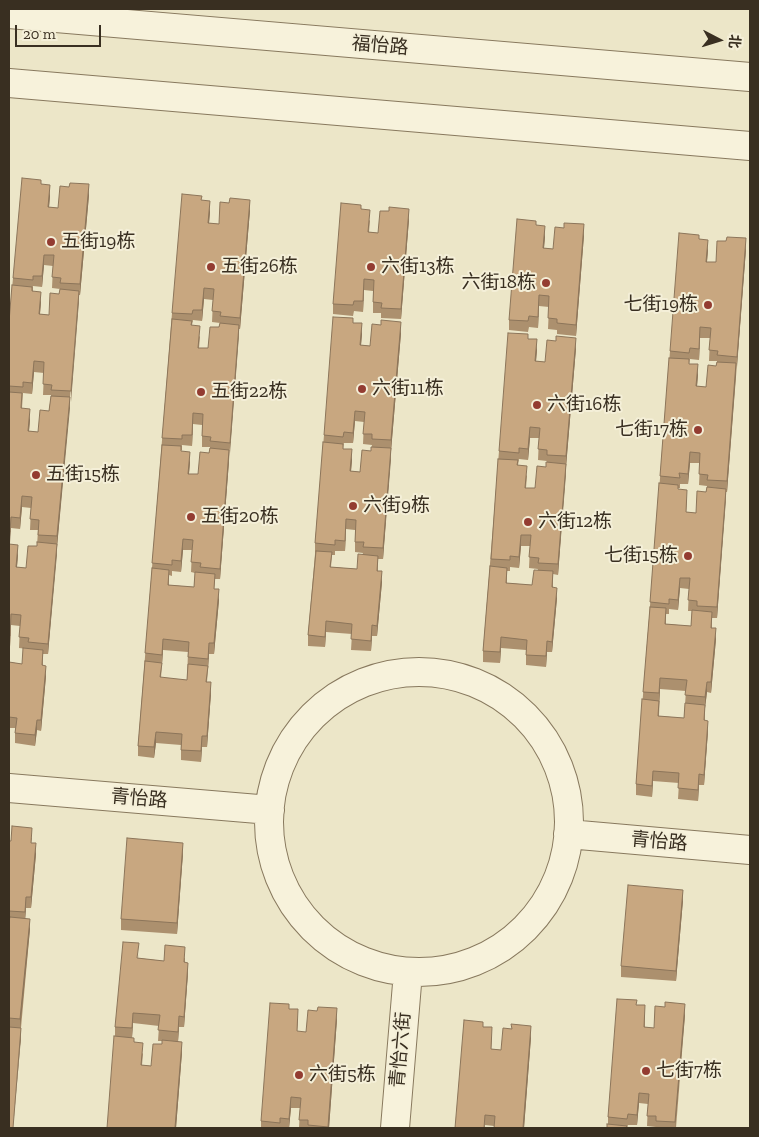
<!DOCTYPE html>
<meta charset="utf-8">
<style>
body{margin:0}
#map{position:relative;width:759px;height:1137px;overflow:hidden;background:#ece6c8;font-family:"Zilla Slab","Noto Sans SC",serif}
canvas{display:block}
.frame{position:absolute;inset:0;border:10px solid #392f21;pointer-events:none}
.north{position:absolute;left:694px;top:15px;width:50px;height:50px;-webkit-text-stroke:4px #f4efd8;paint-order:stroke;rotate:95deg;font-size:14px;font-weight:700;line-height:20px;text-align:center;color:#392f21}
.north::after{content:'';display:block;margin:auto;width:18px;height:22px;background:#392f21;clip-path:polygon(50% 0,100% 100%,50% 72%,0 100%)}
.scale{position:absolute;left:15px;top:25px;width:86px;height:22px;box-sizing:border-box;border:2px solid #392f21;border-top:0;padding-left:6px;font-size:15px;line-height:18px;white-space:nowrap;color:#392f21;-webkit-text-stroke:4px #f4efd8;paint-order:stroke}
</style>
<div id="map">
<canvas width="759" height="1137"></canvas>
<div class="frame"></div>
<div class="north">北</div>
<div class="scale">20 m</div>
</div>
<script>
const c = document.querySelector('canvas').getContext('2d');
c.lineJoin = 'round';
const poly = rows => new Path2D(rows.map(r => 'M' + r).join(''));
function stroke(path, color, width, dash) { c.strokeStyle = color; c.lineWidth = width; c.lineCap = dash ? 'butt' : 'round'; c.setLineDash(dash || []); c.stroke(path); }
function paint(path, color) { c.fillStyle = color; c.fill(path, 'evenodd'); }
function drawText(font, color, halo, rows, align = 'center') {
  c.font = font + ' "Zilla Slab","Noto Sans SC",serif'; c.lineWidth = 4; c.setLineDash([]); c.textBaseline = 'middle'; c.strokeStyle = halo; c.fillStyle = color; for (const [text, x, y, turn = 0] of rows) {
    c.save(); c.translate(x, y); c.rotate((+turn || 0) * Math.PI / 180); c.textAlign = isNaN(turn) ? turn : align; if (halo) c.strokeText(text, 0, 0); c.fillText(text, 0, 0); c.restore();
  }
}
const minor = poly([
 [9,14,750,77],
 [9,83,750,146],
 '269 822a150 150 0 1 1 300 0a150 150 0 1 1-300 0Z',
 [9,788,270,810],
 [568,834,750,850],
 [395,1128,408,972]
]);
const wall = poly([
 [41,184,50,196,49,207,58,208,89,195,80,295,79,295,57,547,48,654,43,654,43,665,46,676,41,731,37,730,35,746,15,743,15,728,9,728,9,662,22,664,28,649,19,648,20,626,11,625,10,647,9,647,9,322,13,278],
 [44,265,53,266,52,288,60,289,59,294,49,315,40,314,41,302,33,291,33,286,42,287],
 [34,372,44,373,43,395,51,395,49,411,38,432,29,431,30,420,22,408,23,393,32,394],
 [22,507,31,508,30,530,38,530,37,546,26,568,17,567,18,555,9,544,11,528,20,529],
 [202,200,210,212,209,223,219,224,250,210,240,329,239,329,220,579,215,579,214,589,219,600,214,654,209,654,208,669,207,682,211,693,207,747,202,747,201,762,181,760,181,745,156,743,154,758,138,756,138,746,172,313],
 [204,299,213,300,212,322,220,323,219,327,208,348,199,348,200,337,192,325,193,320,202,321],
 [193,424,202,425,202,447,210,447,209,453,198,474,189,474,190,462,181,451,181,450,182,450,182,445,192,446],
 [183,550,192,550,191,572,195,573,194,587,169,585,169,575,172,576,172,571,181,572],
 [163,650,188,652,187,680,161,678],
 [361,209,370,221,369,232,378,233,409,219,401,319,381,318,381,313,373,313,373,291,364,290,363,312,354,311,353,316,333,314,333,304],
 [536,225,545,237,544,248,553,249,584,235,576,336,557,334,557,330,548,329,549,307,539,306,538,328,529,327,528,332,509,330,509,320],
 [699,239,708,250,707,262,716,262,746,249,727,492,726,492,717,618,712,618,712,628,716,639,711,693,707,692,705,708,705,720,708,731,704,785,699,785,698,801,678,799,679,783,653,781,652,797,636,795,636,784,670,351],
 [700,338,710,338,709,361,717,361,716,366,706,387,697,386,698,375,689,364,690,359,699,360],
 [690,463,700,463,699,485,707,486,706,492,696,513,686,512,687,501,678,489,678,488,680,488,680,484,688,484],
 [680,588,689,589,688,611,692,611,691,626,666,624,666,614,669,614,669,609,678,610],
 [660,689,686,691,684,718,659,716],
 [353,323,362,334,361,345,370,346,401,333,391,451,383,559,378,559,378,571,382,582,377,636,372,636,371,651,351,650,352,634,326,632,325,647,308,646,308,635,315,554,315,543,324,435],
 [355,421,364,422,363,444,372,445,371,451,360,472,351,471,352,460,343,449,344,443,353,443],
 [346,529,355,530,355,552,363,553,357,569,331,567,332,555,335,555,335,551,345,551],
 [528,339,537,350,536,361,545,362,576,348,566,467,558,575,553,574,553,587,557,598,552,652,547,652,546,667,526,665,526,650,501,648,500,663,483,662,483,651,499,451],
 [530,438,539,438,538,460,547,461,546,467,535,488,526,488,527,476,518,465,519,459,528,460],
 [521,546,530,546,529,568,538,569,532,585,507,583,507,571,510,571,510,567,519,568],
 [32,838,31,843,36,854,31,908,26,908,25,918,30,929,21,1028,21,1038,9,1128,9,841],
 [183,853,177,934,121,930,121,919],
 [683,900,676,981,621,977,621,966],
 [139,954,138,958,164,961,185,958,185,962,188,973,184,1027,179,1027,178,1041,182,1052,176,1128,115,1036,115,1027],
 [133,1023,159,1026,158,1041,162,1041,162,1044,151,1066,142,1065,143,1054,134,1042,132,1037],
 [637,1005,645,1016,645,1027,654,1028,685,1015,676,1128,656,1128,656,1127,647,1126,648,1104,639,1103,637,1125,628,1125,627,1128,607,1128,608,1125,608,1117],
 [289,1009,298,1020,297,1032,306,1032,337,1019,329,1128,299,1128,300,1108,291,1108,289,1128,261,1128,261,1121],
 [483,1027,492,1038,491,1049,501,1050,531,1037,524,1128,494,1128,494,1126,485,1125,485,1128,455,1128]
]);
const shadedWall = poly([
 [89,184,89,195,80,295,80,284],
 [50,185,50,196,48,218,48,207],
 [250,200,250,210,240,329,240,318],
 [210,201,210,212,208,234,208,223],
 [409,209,409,219,401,319,401,309],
 [584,224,584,235,576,336,576,325],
 [545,226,545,237,543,258,543,248],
 [746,238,746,249,737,367,737,357],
 [708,240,708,250,706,272,706,262],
 [44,255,44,265,42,287,42,276],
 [364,279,364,290,363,312,363,301],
 [204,288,204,299,202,321,202,310],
 [79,291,79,301,71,402,71,391],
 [41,292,41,302,39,324,39,314],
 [539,295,539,306,538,328,538,317],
 [401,322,401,333,391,451,391,440],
 [362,323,362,334,360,356,360,345],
 [239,325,239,335,230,453,230,443],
 [700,327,700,338,699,360,699,349],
 [576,338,576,348,566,467,566,456],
 [537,339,537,350,535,372,535,361],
 [34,361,34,372,32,394,32,383],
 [736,363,736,374,727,492,727,481],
 [698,364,698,375,696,397,696,386],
 [70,397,70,408,57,547,57,536],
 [30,409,30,420,28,441,28,431],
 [355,411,355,421,353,443,353,433],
 [193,413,193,424,192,446,192,435],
 [530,427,530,438,528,460,528,449],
 [391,448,391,459,383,559,383,548],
 [352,449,352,460,350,482,350,471],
 [229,450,229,461,220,579,220,569],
 [190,452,190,462,188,484,188,474],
 [690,452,690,463,688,484,688,474],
 [566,464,566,474,558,575,558,564],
 [726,489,726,499,717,618,717,607],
 [22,496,22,507,20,529,20,518],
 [11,517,11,528,10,543,10,532],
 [346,519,346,529,345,551,345,541],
 [521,535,521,546,519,568,519,557],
 [183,539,183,550,181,572,181,561],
 [57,544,57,554,48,654,48,644],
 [18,545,18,555,16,577,16,567],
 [382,571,382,582,377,636,377,626],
 [680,578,680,588,678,610,678,600],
 [557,588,557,598,552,652,552,642],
 [219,589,219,600,214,654,214,643],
 [11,614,11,625,10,647,10,636],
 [326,621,326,632,325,647,325,637],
 [372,625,372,636,371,651,371,641],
 [716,628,716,639,711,693,711,682],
 [501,637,501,648,500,663,500,652],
 [163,639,163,650,162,665,162,655],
 [547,641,547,652,546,667,546,656],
 [209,643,209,654,208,669,208,659],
 [46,666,46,676,41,731,41,720],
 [660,678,660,689,659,704,659,693],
 [211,682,211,693,207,747,207,736],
 [707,682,707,692,705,708,705,697],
 [37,720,37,730,35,746,35,735],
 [708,721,708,731,704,785,704,775],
 [156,732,156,743,154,758,154,747],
 [202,736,202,747,201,762,201,751],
 [653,771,653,781,652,797,652,786],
 [699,774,699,785,698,801,698,790],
 [36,843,36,854,31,908,31,897],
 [183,843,183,853,177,934,177,923],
 [683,890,683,900,676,981,676,971],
 [26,897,26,908,25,923,25,912],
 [30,919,30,929,20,1029,20,1019],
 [188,963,188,973,184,1027,184,1017],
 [685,1004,685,1015,675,1128,675,1122],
 [337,1008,337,1019,329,1128,328,1128],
 [133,1013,133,1023,132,1038,132,1028],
 [179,1016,179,1027,178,1042,178,1032],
 [531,1026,531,1037,524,1128,523,1128],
 [21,1028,21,1038,13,1128],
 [182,1042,182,1052,176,1128,175,1128],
 [639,1093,639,1103,637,1125,637,1115],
 [291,1097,291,1108,289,1128,289,1119]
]);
const building = poly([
 [22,178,41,180,41,184,50,185,48,207,58,208,60,186,69,187,70,183,89,184,80,284,60,283,61,278,52,277,54,255,44,255,42,276,33,276,33,280,13,278,22,178],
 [182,194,202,196,201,200,210,201,208,223,219,224,220,202,229,203,230,198,250,200,240,318,220,316,221,312,212,311,214,289,204,288,202,310,193,310,192,314,172,313,182,194],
 [341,203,361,205,361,209,370,210,368,232,378,233,380,211,389,211,389,207,409,209,401,309,381,308,382,303,373,302,374,280,364,279,363,301,354,301,353,305,333,304,341,203],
 [517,219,536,221,536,225,545,226,543,248,553,249,555,227,564,228,564,223,584,224,576,325,557,323,557,319,548,318,549,296,539,295,538,317,529,316,528,321,509,320,517,219],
 [679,233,699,235,699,239,708,240,706,262,716,262,717,241,726,241,727,237,746,238,737,357,717,355,718,351,709,350,711,328,700,327,699,349,690,348,689,353,670,351,679,233],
 [12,285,32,287,32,291,41,292,39,314,49,315,50,293,59,294,60,289,79,291,71,391,51,390,52,385,43,384,44,362,34,361,32,383,23,382,23,387,9,386,9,322,12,285],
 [333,317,353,318,353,323,362,323,360,345,370,346,372,324,381,325,381,320,401,322,391,440,372,439,372,434,363,434,365,412,355,411,353,433,344,432,343,437,324,435,333,317],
 [172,319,192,321,191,325,200,326,198,348,208,348,210,327,219,327,220,323,239,325,230,443,210,441,211,437,202,436,203,414,193,413,192,435,182,435,182,439,162,438,172,319],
 [508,333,528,334,528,339,537,339,535,361,545,362,547,340,556,341,556,336,576,338,566,456,547,455,547,450,538,449,540,428,530,427,528,449,519,448,519,453,499,451,508,333],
 [669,358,689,359,689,364,698,364,696,386,706,387,708,365,716,366,717,362,736,363,727,481,707,480,708,475,699,474,700,453,690,452,688,474,679,473,680,478,660,476,669,358],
 [9,392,22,393,21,408,30,409,28,431,38,432,40,410,49,411,51,396,70,397,57,536,38,535,39,520,30,519,32,497,22,496,20,518,11,517,10,532,9,532,9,392],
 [323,442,343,444,343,449,352,449,350,471,360,472,362,450,371,451,371,447,391,448,383,548,363,547,364,542,355,542,356,520,346,519,345,541,335,540,335,545,315,543,323,442],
 [162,445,181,446,181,451,190,452,188,474,198,474,200,452,209,453,210,448,229,450,220,569,200,567,201,563,191,562,193,540,183,539,181,561,172,560,172,565,152,563,162,445],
 [498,459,518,460,517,465,527,466,525,488,535,488,537,466,546,467,546,462,566,464,558,564,538,563,539,558,529,557,531,535,521,535,519,557,510,556,510,560,491,559,498,459],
 [659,483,678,485,678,489,687,490,686,512,696,513,697,491,706,492,707,487,726,489,717,607,697,606,697,601,688,600,690,578,680,578,678,600,669,599,669,604,650,602,659,483],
 [37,542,57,544,48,644,28,642,29,638,19,637,21,615,11,614,10,636,9,636,9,544,18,545,16,567,26,568,28,546,37,546,37,542],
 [316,551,332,552,330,567,357,569,358,554,378,556,377,571,382,571,377,626,372,625,371,641,351,639,352,624,326,621,325,637,308,635,316,551],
 [490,566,507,568,506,583,532,585,534,570,553,571,552,587,557,588,552,642,547,641,546,656,526,655,527,640,501,637,500,652,483,651,490,566],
 [152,568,169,570,168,585,194,587,195,572,215,574,214,589,219,589,214,643,209,643,208,659,188,657,189,642,163,639,162,655,145,653,152,568],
 [650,607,666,608,665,624,691,626,692,610,712,612,711,628,716,628,711,682,707,682,705,697,685,695,687,680,660,678,659,693,643,692,650,607],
 [23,648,43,650,42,665,46,666,41,720,37,720,35,735,15,733,17,718,9,717,9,662,22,664,23,648],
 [145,661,162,663,160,677,187,680,188,664,208,666,206,682,211,682,207,736,202,736,201,751,181,750,182,734,156,732,154,747,138,746,145,661],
 [642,699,659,701,658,716,684,718,685,703,705,705,704,720,708,721,704,775,699,774,698,790,678,788,679,773,653,771,652,786,636,784,642,699],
 [12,826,32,828,31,843,36,843,31,897,26,897,25,912,9,911,9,841,11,841,12,826],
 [127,838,183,843,177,923,121,919,127,838],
 [628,885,683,890,676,971,621,966,628,885],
 [10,917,30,919,20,1019,9,1018,9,921,10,917],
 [123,942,139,943,137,958,164,961,165,945,185,947,184,962,188,963,184,1017,179,1016,178,1032,158,1030,160,1015,133,1013,132,1028,115,1027,123,942],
 [617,999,637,1000,636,1005,645,1005,644,1027,654,1028,655,1006,665,1007,665,1002,685,1004,675,1122,656,1121,656,1116,647,1116,649,1094,639,1093,637,1115,628,1114,627,1119,608,1117,617,999],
 [270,1003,289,1004,289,1009,298,1009,297,1031,306,1032,308,1010,317,1011,318,1007,337,1008,328,1127,308,1125,308,1120,299,1120,301,1098,291,1097,289,1119,280,1118,280,1123,261,1121,270,1003],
 [464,1020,483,1022,483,1027,492,1027,491,1049,501,1050,503,1028,512,1029,511,1024,531,1026,523,1128,494,1128,495,1116,485,1115,484,1128,455,1128,464,1020],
 [9,1027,21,1028,13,1128,9,1128,9,1027],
 [114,1036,134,1038,134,1042,143,1043,141,1065,151,1066,153,1044,162,1044,162,1040,182,1042,175,1128,107,1128,114,1036],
 [607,1124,627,1126,626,1128,607,1128,607,1124]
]);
const markers = [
 [51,242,5,"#933c31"],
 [211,267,5,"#933c31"],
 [371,267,5,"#933c31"],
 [546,283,5,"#933c31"],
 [708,305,5,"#933c31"],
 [362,389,5,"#933c31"],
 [201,392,5,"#933c31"],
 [537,405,5,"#933c31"],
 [698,430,5,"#933c31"],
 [36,475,5,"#933c31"],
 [353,506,5,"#933c31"],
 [191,517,5,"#933c31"],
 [528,522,5,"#933c31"],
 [688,556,5,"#933c31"],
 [646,1071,5,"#933c31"],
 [299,1075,5,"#933c31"]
];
const streetNames = [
 ["福怡路",380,46,5],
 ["青怡路",139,799,5],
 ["青怡路",659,842,5],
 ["青怡六街",401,1050,-85]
];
const poiNames = [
 ["五街19栋",61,242],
 ["五街26栋",221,267],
 ["六街13栋",381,267],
 ["六街18栋",536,283,"right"],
 ["七街19栋",698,305,"right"],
 ["六街11栋",372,389],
 ["五街22栋",211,392],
 ["六街16栋",547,405],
 ["七街17栋",688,430,"right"],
 ["五街15栋",46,475],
 ["六街9栋",363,506],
 ["五街20栋",201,517],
 ["六街12栋",538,522],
 ["七街15栋",678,556,"right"],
 ["七街7栋",656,1071],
 ["六街5栋",309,1075]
];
stroke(minor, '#88795e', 30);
stroke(minor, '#f7f2db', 28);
paint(wall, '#ac906e');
paint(shadedWall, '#8c755a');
paint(building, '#c8a780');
stroke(building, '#8c755a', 1);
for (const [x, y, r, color] of markers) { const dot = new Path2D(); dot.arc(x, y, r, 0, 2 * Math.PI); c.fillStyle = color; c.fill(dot); stroke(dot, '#f4efd8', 2); }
drawText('19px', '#392f21', '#f4efd8', streetNames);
drawText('19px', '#392f21', '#f4efd8', poiNames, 'left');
</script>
